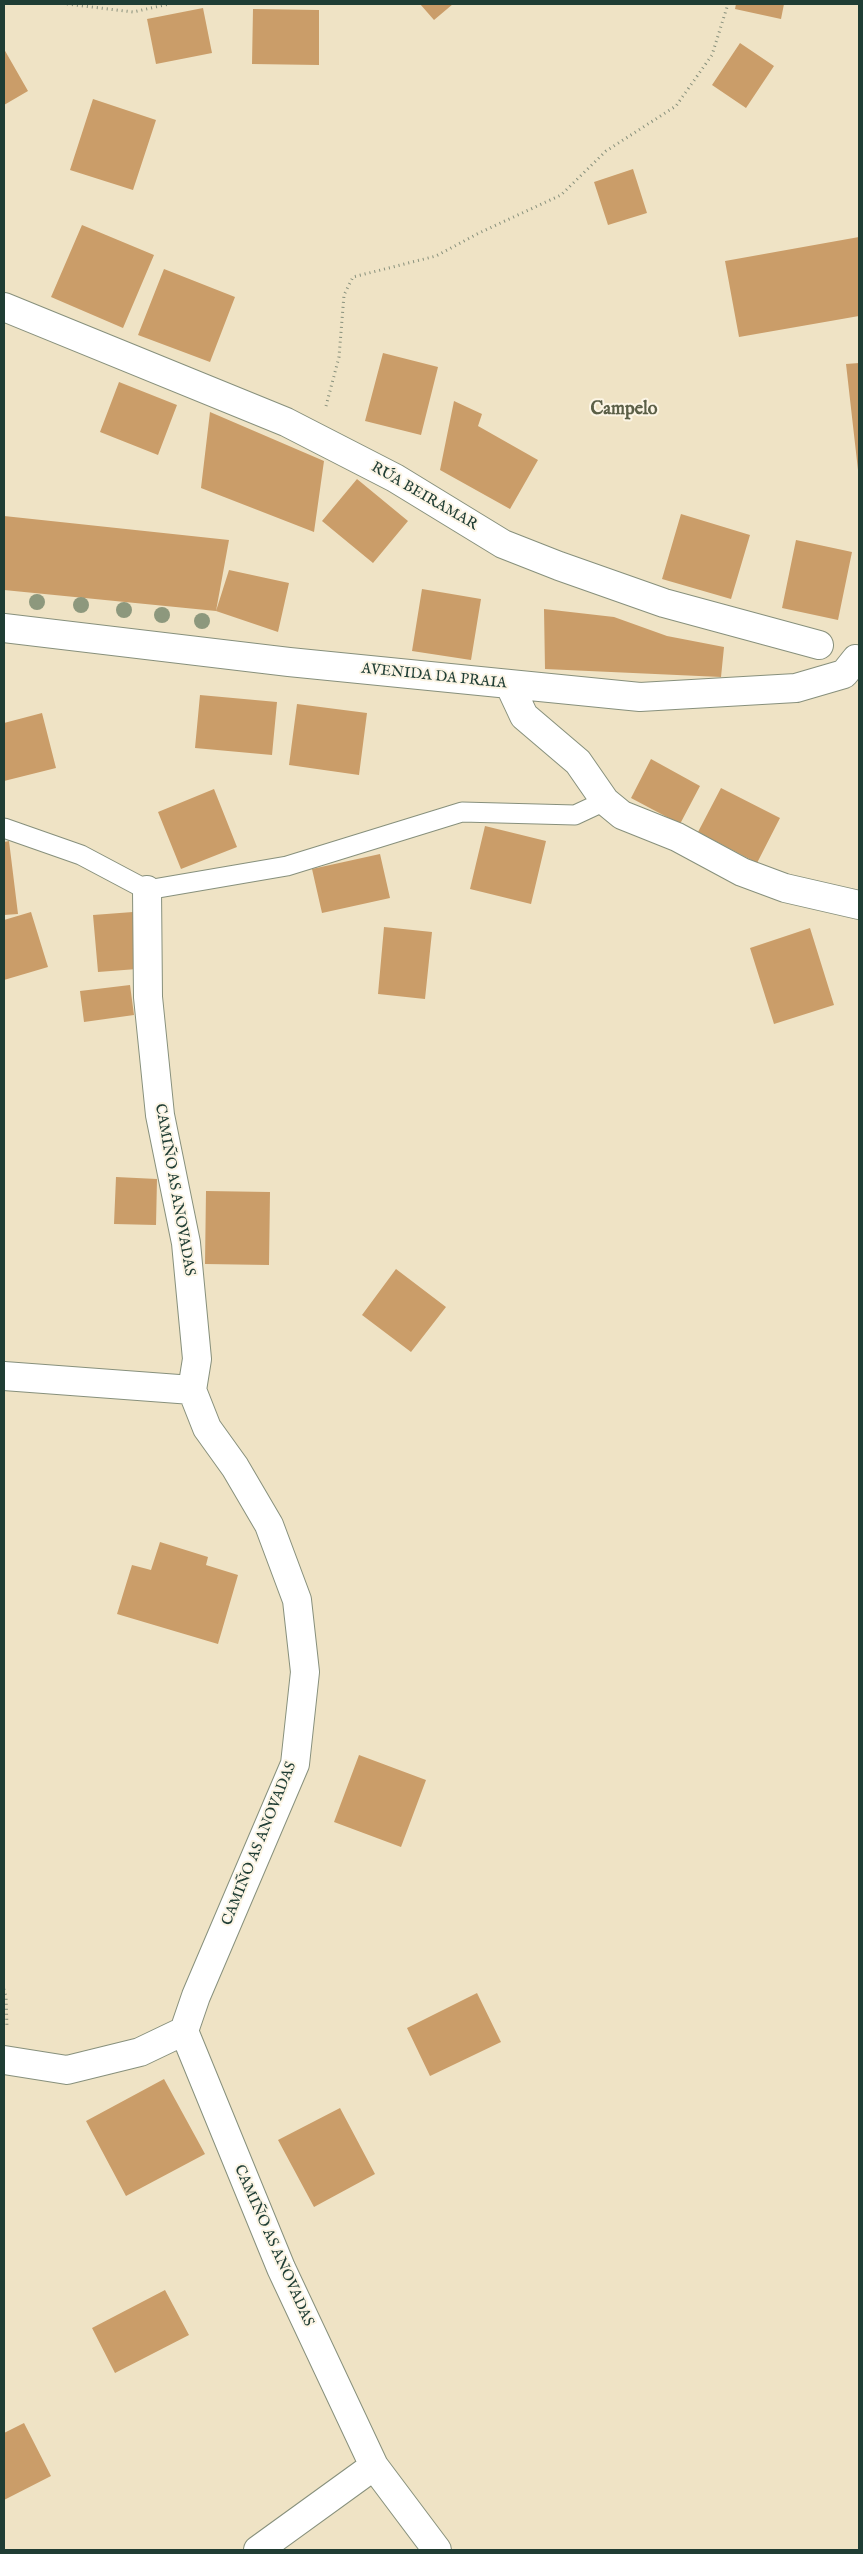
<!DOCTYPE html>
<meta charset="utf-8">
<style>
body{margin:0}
#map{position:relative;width:863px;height:2554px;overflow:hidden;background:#efe3c5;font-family:"IM FELL English",serif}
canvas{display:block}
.frame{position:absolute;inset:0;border:5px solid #1f3d34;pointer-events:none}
</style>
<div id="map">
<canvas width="863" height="2554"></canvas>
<div class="frame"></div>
</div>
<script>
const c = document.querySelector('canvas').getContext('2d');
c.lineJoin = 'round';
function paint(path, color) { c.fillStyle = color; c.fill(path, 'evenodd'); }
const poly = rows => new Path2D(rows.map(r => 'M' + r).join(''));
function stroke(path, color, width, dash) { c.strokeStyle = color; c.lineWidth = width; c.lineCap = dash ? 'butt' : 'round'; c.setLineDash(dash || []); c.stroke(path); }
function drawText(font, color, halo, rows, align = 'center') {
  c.font = font + ' "IM FELL English",serif'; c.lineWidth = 4; c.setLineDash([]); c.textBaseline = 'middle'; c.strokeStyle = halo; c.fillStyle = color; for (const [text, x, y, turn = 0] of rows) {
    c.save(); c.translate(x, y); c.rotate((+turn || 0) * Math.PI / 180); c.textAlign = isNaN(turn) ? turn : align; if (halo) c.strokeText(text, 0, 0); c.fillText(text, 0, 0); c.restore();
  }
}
const building = poly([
 [420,4,453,4,434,20],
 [736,4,784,4,781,19,735,9],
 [203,8,212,53,156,64,147,19],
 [253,9,319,10,319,65,252,64],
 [740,43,774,66,746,108,712,85],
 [4,49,28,91,4,105],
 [93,99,156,120,133,190,70,170],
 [633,169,647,213,608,225,594,182],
 [82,225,154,255,123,328,51,297],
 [859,237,859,316,739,337,725,261],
 [164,269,235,297,210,362,138,335],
 [383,353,438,367,421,435,365,421],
 [859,363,859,470,858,470,846,364],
 [119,382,177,405,158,455,100,432],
 [454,401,482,414,478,426,538,460,510,509,440,470],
 [210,412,324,461,314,532,201,488],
 [357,479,408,521,373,563,322,521],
 [681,514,750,535,731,599,662,579],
 [4,516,229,540,216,611,4,590],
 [796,540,852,552,838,620,782,608],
 [229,570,289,583,278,632,216,611],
 [422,589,481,599,471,660,412,651],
 [544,609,614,617,667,636,724,647,721,677,545,669],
 [200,695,277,702,272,755,195,748],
 [297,704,367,713,359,775,289,765],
 [42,713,56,768,4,781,4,723],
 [651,759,700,786,680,824,631,798],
 [721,788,780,818,757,863,698,832],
 [214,789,237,847,181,869,158,812],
 [485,826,546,841,531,904,470,889],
 [9,841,18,914,4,915,4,842],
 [380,854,390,898,322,913,312,869],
 [31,912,48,967,4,980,4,920],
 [133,912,137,969,98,972,93,915],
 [384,927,432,932,425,999,378,994],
 [810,928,834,1005,774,1024,750,948],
 [130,985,134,1015,84,1022,80,991],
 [116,1177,157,1179,156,1225,114,1224],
 [206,1191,270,1192,269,1265,205,1264],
 [396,1269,446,1307,411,1352,362,1315],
 [160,1542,208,1557,206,1565,238,1575,218,1644,117,1614,132,1565,151,1570],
 [359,1755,426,1780,401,1847,334,1822],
 [477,1993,501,2042,430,2076,407,2028],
 [164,2079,205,2154,126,2196,86,2121],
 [340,2108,375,2174,314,2207,278,2140],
 [165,2290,189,2335,115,2373,92,2328],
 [24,2423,51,2476,4,2500,4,2433]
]);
const path = poly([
 [67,4,133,12,169,4],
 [326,406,339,357,344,295,353,277,436,256,479,233,561,195,606,151,676,106,712,55,728,4],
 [4,1989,6,1997,7,2028]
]);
const service = poly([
 [4,828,81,855,147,890,287,866,462,812,575,815,605,801]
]);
const minor = poly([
 [4,628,289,662,640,697,796,688,844,674,856,659],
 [509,684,524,716,578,762,605,801,622,815,677,837,742,872,785,888,859,905],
 [147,890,148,997,160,1115,186,1243,197,1359,192,1390,207,1428,235,1467,269,1525,297,1600,305,1672,295,1764,196,1996,184,2031,281,2268,374,2466,437,2550],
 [4,1376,192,1390],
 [4,2060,67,2070,140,2052,184,2031],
 [258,2550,374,2466]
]);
const tertiary = poly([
 [4,307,286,422,395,478,503,544,559,566,664,603,819,645]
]);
const trees = [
 [37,602],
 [81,605],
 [124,610],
 [162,615],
 [202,621]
];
const streetNames = [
 ["RÚA BEIRAMAR",424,497,30],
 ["AVENIDA DA PRAIA",434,677,6],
 ["CAMIÑO AS ANOVADAS",174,1190,80],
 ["CAMIÑO AS ANOVADAS",260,1844,-68],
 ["CAMIÑO AS ANOVADAS",273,2246,66]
];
const quarterNames = [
 ["Campelo",624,410]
];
paint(building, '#ca9d69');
stroke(service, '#87907c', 21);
stroke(minor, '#87907c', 30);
stroke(tertiary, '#87907c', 30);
stroke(path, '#87907c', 3, [1, 4]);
stroke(service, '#fff', 19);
stroke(minor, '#fff', 28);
stroke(tertiary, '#fff', 28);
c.fillStyle = '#8d987d';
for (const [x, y] of trees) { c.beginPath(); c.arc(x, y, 8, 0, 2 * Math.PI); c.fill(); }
drawText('15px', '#1f3d34', '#fcf5e5', streetNames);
drawText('bold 18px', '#5b5f47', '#fcf5e5', quarterNames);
</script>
